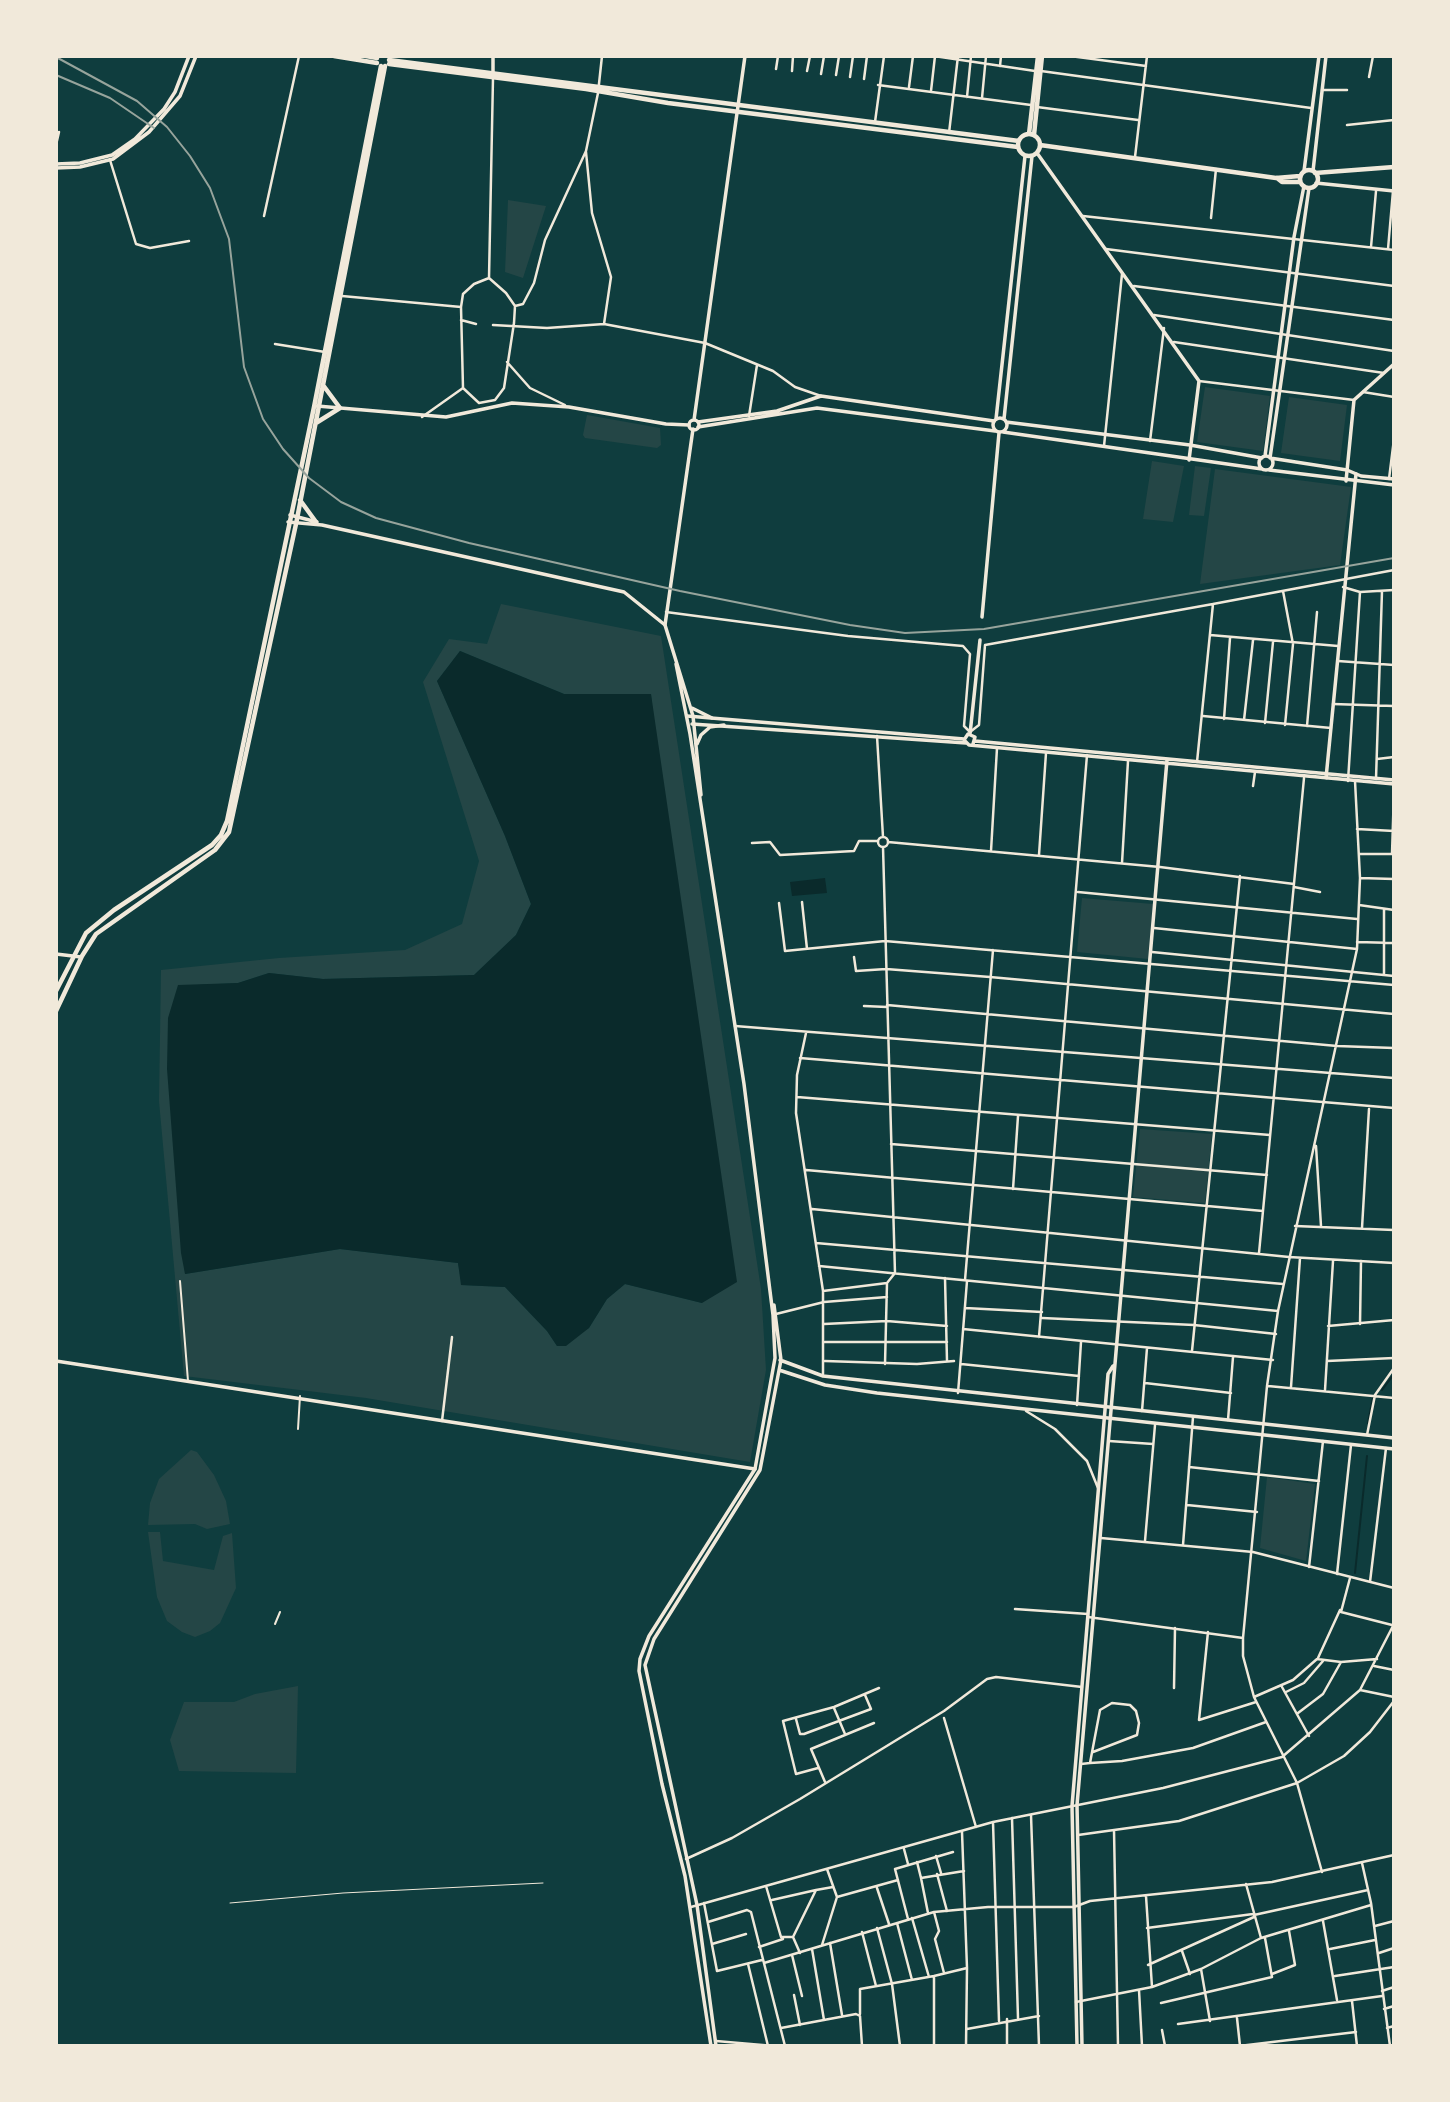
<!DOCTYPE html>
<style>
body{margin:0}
#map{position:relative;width:1450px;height:2102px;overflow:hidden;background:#0f3d3e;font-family:Jost,sans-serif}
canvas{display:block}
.frame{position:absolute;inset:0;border:58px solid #f1e9da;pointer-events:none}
</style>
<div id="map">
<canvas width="1450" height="2102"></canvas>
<div class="frame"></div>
</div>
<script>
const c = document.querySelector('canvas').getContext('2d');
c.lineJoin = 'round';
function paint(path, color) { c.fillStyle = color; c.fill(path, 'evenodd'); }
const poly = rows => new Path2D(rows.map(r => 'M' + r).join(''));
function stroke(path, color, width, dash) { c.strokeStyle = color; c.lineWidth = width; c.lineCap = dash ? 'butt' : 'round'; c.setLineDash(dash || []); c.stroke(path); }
const green = poly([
 [508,200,546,206,523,278,505,272],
 [1205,387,1270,396,1263,451,1197,442],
 [1289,397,1347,405,1340,461,1281,453],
 [587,415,660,428,661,445,657,448,585,438,583,435],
 [1152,461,1184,466,1173,522,1143,519],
 [1195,466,1211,468,1204,516,1189,515],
 [1215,469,1351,487,1340,565,1200,584],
 [501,604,661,636,761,1289,766,1370,750,1462,366,1398,184,1376,159,1101,161,970,279,958,405,950,462,924,479,861,423,682,449,639,487,644],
 [460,651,564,694,651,694,702,1303,625,1284,607,1299,589,1328,557,1346,547,1331,505,1287,462,1285,458,1263,340,1249,185,1274,178,986,238,983,269,973,323,979,474,975,516,935,531,904,505,836,437,681],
 [1082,898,1153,904,1148,959,1077,952],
 [1140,1129,1212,1134,1205,1203,1133,1197],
 [191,1450,197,1452,214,1475,226,1501,230,1524,207,1529,195,1524,148,1525,150,1503,159,1479],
 [1267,1477,1315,1484,1306,1561,1260,1548],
 [148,1532,160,1532,163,1561,214,1570,223,1536,232,1533,236,1588,220,1623,210,1631,195,1637,182,1632,167,1621,157,1597],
 [298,1686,296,1773,179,1771,170,1740,184,1702,234,1702,255,1694]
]);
const water = poly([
 [460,651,564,694,651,694,737,1282,702,1303,625,1284,607,1299,589,1328,566,1346,557,1346,547,1331,505,1287,461,1285,458,1263,340,1249,185,1274,181,1253,167,1069,168,1018,178,985,238,983,269,973,323,979,474,975,516,935,531,904,505,836,437,681],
 [825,878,827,893,792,896,790,882]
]);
const stream = poly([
 [1382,1390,1394,1374],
 [1368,1423,1373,1397],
 [1355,1573,1367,1456]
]);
const service = poly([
 [230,1903,343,1893,543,1883]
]);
const pedestrian = poly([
 [180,1281,188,1381],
 [298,1429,300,1396],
 [275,1624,280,1612]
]);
const minor = poly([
 [934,56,1035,71],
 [1070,56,1146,66],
 [1000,66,1001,56],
 [776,69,778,56],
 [792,71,793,56],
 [807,71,810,56],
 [1041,71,1311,108],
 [821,74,824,56],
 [836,75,839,56],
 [850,77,853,56],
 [1369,77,1373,56],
 [864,79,867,56],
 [878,85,1031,105],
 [909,87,913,56],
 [1322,90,1347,90],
 [931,91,935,56],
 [967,97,971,56],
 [982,98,986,56],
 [1037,107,1138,120],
 [875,122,884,56],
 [1347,125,1394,120],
 [949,133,958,56],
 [56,145,59,132],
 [586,152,592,213,611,277,604,324],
 [1135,157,1147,56],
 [110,160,136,244,150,248,189,241],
 [264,216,299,56],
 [1083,216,1394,250],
 [1211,218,1216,169],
 [1371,247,1376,191],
 [1106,249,1394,286],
 [1388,249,1393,191],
 [489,278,506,293,515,306,514,323,504,388,495,400,479,403,463,388,461,307,463,294,474,284,489,278],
 [489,278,493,78],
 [1134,286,1394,320],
 [342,296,461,307],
 [515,306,523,304,534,283,545,240,586,151,598,93,602,56],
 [1154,315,1394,351],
 [461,320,476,324],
 [493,325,547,328,604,324,705,343,773,371,795,387,821,396],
 [1174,342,1384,373],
 [275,344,325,352],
 [507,362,530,388,565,405],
 [1199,381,1354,400],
 [1363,392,1394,397],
 [749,416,757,365],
 [422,417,463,388],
 [1150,441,1164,328],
 [1104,446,1122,274],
 [1389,479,1394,439],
 [1343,587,1360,592,1394,590],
 [1283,591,1293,644,1285,725],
 [666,612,848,636,963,646,970,654,964,726,970,732,979,725,985,645,1213,604],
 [1210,635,1338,646],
 [1338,661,1394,665],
 [1333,704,1394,706],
 [1203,716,1331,728],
 [1224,719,1230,638],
 [1244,720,1253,640],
 [1265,723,1273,642],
 [1307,726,1317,612],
 [877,736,883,837],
 [1377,759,1394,757],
 [1197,762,1213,604,1394,570],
 [1376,779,1382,591],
 [1393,780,1394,773],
 [1348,781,1360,592],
 [1253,786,1255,772],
 [1357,829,1394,831],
 '878 842a5 5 0 1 1 10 0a5 5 0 1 1-10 0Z',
 [888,842,1160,867,1294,884],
 [752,843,770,842,780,855,854,851,859,841,878,841],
 [991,851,997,748],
 [1359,854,1394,854],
 [1392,854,1394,791],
 [1039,855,1046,753],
 [1122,863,1128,761],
 [1360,878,1394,879],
 [1294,887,1320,892],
 [1078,892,1357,919],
 [802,902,807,949],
 [779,903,785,951,885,941,1394,985],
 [1359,905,1394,910],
 [1154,928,1357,949],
 [1357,942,1394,943],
 [1152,952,1394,976],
 [854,957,856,971,886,969,990,977,1394,1014],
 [1384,975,1384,909],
 [887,1005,1337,1046,1394,1048],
 [864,1006,887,1007],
 [735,1026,1394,1078],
 [806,1033,797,1075,796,1113,823,1291,823,1376],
 [800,1058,1394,1108],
 [797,1097,1270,1135],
 [891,1144,1267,1175],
 [1316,1146,1321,1226],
 [806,1170,1263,1211],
 [1013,1189,1018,1116],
 [812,1209,1289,1257,1394,1263],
 [1295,1226,1394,1230],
 [1362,1228,1369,1109],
 [816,1243,1283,1284],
 [1259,1253,1304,778],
 [819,1266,1278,1311],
 [945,1278,947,1361],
 [965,1280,993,950],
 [823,1291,887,1283,895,1273,883,847],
 [965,1308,1042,1312],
 [776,1314,824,1302,887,1297],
 [1042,1318,1194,1325,1276,1334],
 [824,1324,887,1321,947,1326],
 [1360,1324,1361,1261],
 [1328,1326,1394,1320],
 [963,1329,1273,1360],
 [1039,1337,1087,755],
 [825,1342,947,1342],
 [1192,1351,1240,876],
 [825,1361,917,1364,954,1361],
 [1327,1361,1394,1358],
 [885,1364,887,1283],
 [961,1364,1079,1376],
 [1145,1383,1231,1393],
 [1268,1386,1394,1398],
 [1291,1387,1300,1258],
 [1325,1390,1333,1261],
 [958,1393,967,1281],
 [1077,1405,1081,1342],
 [1026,1411,1055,1429,1087,1461,1098,1488],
 [1142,1411,1147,1348],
 [1228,1420,1233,1357],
 [442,1421,452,1337],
 [1367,1435,1375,1395,1394,1368],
 [1109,1441,1153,1444],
 [1189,1467,1319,1481],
 [1187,1505,1257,1512],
 [1101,1538,1253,1552,1394,1588],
 [1145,1541,1155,1425],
 [1183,1545,1193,1417],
 [1309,1567,1323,1441],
 [1337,1574,1351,1445],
 [1350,1578,1341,1612,1392,1625],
 [1370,1582,1386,1448],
 [1015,1609,1088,1614],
 [1088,1617,1243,1638],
 [1208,1632,1199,1720,1256,1702],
 [1318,1658,1340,1610],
 [1374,1666,1394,1670],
 [1282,1687,1309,1736],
 [1174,1688,1175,1628],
 [1360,1690,1394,1697],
 [1286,1692,1304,1683,1323,1661],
 [1254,1697,1293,1680,1317,1659,1341,1662,1377,1659],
 [834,1708,845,1734],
 [1298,1713,1323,1694,1341,1662],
 [944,1718,976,1827],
 [796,1719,800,1734,804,1734,871,1709,865,1695],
 [1090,1763,1122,1761,1193,1748,1266,1722],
 [1081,1764,1090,1763,1100,1710,1112,1703,1130,1705,1136,1711,1139,1723,1137,1735,1093,1752],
 [818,1768,796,1774,783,1721,834,1707,879,1688],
 [825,1782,811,1749,874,1723],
 [1031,1815,1039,2046],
 [1012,1818,1018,2018],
 [993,1822,999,2021],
 [1114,1830,1118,2046],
 [962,1832,967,1968,966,2046],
 [1078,1835,1179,1821,1297,1783,1344,1756,1370,1732,1394,1701],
 [904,1849,908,1864],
 [936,1856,941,1873],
 [686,1859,732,1838,800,1799,944,1711,987,1679,996,1677,1082,1687],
 [917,1862,921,1878],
 [1362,1863,1371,1903,1390,2046],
 [1322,1872,1297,1783,1254,1697,1243,1656,1243,1638,1267,1386,1278,1311,1357,949,1360,878,1355,781],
 [937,1874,947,1911],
 [1246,1884,1261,1938],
 [766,1886,781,1937,793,1937],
 [877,1888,889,1924],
 [1146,1896,1152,1987],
 [837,1897,898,1880],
 [772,1900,816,1890],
 [704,1903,717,1971,762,1960],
 [691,1907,993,1822,1163,1788,1282,1757,1360,1690,1394,1624],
 [934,1912,939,1931,935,1939,944,1973],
 [928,1913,921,1878,964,1871],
 [1254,1915,1368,1890],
 [912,1918,929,1977],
 [908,1919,895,1869,953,1852],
 [1323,1921,1337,2000],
 [708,1922,747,1910,751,1912,785,2046],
 [897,1923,912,1980],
 [1375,1926,1394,1921],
 [877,1928,892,1984,900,2046],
 [1147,1928,1253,1914],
 [862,1932,876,1986],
 [830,1943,842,2015],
 [712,1944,746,1934],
 [822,1945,837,1897,827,1869],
 [759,1947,783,1939],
 [812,1949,824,2020],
 [1330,1949,1375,1940],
 [1182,1951,1190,1974],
 [800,1953,793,1937,816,1890,833,1887],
 [1379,1953,1394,1948],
 [792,1955,802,1996],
 [764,1963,934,1912,988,1907,1074,1907,1090,1901,1272,1882,1394,1855],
 [748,1964,768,2046],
 [1148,1965,1254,1917],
 [1201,1969,1210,2021],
 [1272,1974,1295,1965,1289,1931],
 [1335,1976,1394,1967],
 [1139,1990,1142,2046],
 [1382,1991,1394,1987],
 [794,1995,800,2025],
 [1352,2001,1357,2046],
 [1076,2002,1152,1987,1201,1969,1261,1938,1371,1905],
 [1161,2003,1272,1977,1265,1938],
 [1384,2009,1394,2006],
 [860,2014,860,1989,934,1976],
 [1237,2018,1240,2046],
 [1007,2019,1007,2046],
 [1178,2024,1382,1996],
 [781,2028,856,2014,860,2016,862,2046],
 [1387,2028,1394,2026],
 [967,2029,1039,2016],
 [1162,2030,1165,2046],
 [716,2041,774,2046],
 [934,2046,934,1976,967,1968],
 [1239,2046,1356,2032]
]);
const tertiary = poly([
 [493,75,493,56],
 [1037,153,1199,381,1189,460],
 [1316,183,1394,191],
 [317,406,446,417,512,403,569,407,666,424,689,425],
 [698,422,777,411,821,396,994,421],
 [698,427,817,408,995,431],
 [1346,481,1354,400,1394,364],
 [290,515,317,522],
 [288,522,322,525,624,592,665,625],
 [982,617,999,433],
 [687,716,964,739],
 [692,724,966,743],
 [970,734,980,640],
 [975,741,1394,780],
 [973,744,975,737,968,734,964,740,969,745,1394,784],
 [1326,778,1356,474],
 [56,954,81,957],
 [56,1361,755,1469],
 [1077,2046,1072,1806,1108,1374,1113,1366],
 [1082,2046,1077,1805,1167,760]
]);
const secondary = poly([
 [56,164,80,163,112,155,135,139,164,109,175,92,189,56],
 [56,168,80,167,113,159,149,132,180,96,196,56],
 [1304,171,1319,56],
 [1313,171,1326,56],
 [1309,188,1270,458,1347,470,1361,476,1394,479],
 '993 425a7 7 0 1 1 14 0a7 7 0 1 1-14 0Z',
 [996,419,1025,156],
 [1004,419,1032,156],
 [694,420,745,56],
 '689 425a5 5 0 1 1 10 0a5 5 0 1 1-10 0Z',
 [1006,422,1190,445,1262,458],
 [693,429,665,625,693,716,701,795],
 [1003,432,1262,469],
 '1259 463a7 7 0 1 1 14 0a7 7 0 1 1-14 0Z',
 [1265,456,1294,237,1304,186],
 [1269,470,1394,485],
 [676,664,690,734,744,1084,773,1315,775,1358,755,1469,649,1636,640,1659,639,1671,662,1784,685,1876,711,2046],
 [692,708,712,718],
 [697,744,701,735,710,727,724,725],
 [780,1360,823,1376,1394,1438],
 [779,1370,825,1385,877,1393,1394,1449],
 [716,2046,697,1905,645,1665,654,1639,760,1470,781,1360,774,1305]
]);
const primary = poly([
 [334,56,377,63],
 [366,56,377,58],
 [389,60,1019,141],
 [389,64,586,89,668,103,1018,147],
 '1018 145a11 11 0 1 1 22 0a11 11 0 1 1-22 0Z',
 [1029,134,1038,56],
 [1034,135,1042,56],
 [1040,145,1276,178,1300,176],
 '1300 179a9 9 0 1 1 18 0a9 9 0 1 1-18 0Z',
 [1315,173,1394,167],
 [1277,178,1282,182,1300,182],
 [316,423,340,408,323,385],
 [300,500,316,522],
 [56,991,86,933,114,910,212,845,221,835,227,821,314,407,381,66],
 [56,1011,82,956,96,934,215,850,229,832,296,524,385,66]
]);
const rail = poly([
 [56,57,137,101,167,127,190,156,210,188,229,239,244,367,263,419,283,449,309,478,341,502,376,518,469,543,680,591,850,625,905,633,984,629,1394,558],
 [56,75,110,98,154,128]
]);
paint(green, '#244646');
paint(water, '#0a2a2b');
stroke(stream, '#0a2a2b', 2);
stroke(service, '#f1e9da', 1);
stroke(pedestrian, '#f1e9da', 2);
stroke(minor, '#f1e9da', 2.5);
stroke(tertiary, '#f1e9da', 3.5);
stroke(secondary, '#f1e9da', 3.5);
stroke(primary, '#f1e9da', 4.5);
stroke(rail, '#97a49c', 2);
</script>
